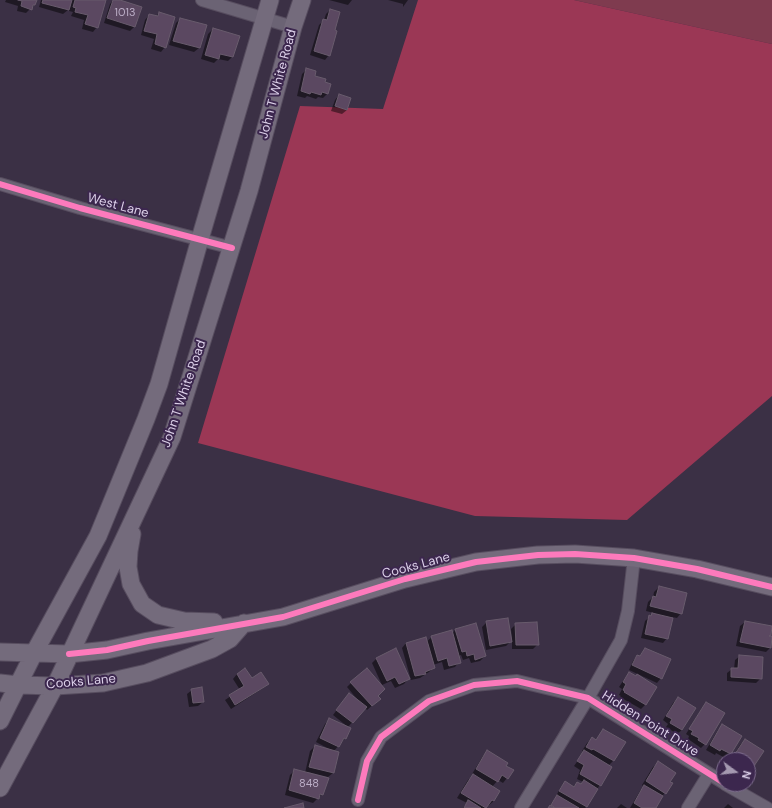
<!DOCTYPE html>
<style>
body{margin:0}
#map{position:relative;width:772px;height:808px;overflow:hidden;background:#3b3045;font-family:"DM Sans",sans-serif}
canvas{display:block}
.north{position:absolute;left:716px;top:752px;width:40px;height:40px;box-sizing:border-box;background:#3c274e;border:1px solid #7c6b8c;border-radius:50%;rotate:105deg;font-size:11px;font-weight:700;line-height:16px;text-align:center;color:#dcd0e9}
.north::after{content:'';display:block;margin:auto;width:14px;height:18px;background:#a498b0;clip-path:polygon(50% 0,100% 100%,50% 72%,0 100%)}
</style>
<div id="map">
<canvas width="772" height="808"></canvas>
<div class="north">N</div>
</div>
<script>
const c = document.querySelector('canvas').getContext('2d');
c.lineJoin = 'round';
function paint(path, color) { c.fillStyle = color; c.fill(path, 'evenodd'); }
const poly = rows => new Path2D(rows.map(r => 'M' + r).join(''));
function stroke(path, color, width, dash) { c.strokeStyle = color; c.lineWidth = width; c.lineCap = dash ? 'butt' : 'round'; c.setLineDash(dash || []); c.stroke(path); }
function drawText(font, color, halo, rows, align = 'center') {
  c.font = font + ' "DM Sans",sans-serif'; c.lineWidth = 4; c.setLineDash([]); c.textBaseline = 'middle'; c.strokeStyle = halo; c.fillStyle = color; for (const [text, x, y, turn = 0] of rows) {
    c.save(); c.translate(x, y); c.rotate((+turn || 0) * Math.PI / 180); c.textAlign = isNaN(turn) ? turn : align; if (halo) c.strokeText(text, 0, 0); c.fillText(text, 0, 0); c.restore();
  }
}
const green = poly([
 [574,0,772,0,772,44]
]);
const forest = poly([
 [418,0,574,0,772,44,772,396,627,520,475,516,198,443,300,106,383,109]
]);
const shadow = poly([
 [6,0,36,0,34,5,26,13,17,11,18,6,5,2],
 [41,0,105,0,97,27,93,32,82,29,84,20,71,16,73,12,69,11,71,5,69,4,68,10,63,14,39,7],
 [113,0,116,0,134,27,130,31,104,23,110,4],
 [329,0,352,0,348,5],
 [388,0,408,0,403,7,403,4],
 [330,10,334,31,329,55,325,60,310,55,319,25,324,20,326,14],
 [159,13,165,47,161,52,151,49,154,39,141,35,145,20,149,15,155,17],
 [180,19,205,26,199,48,194,52,169,45,176,23],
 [213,29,238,36,232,57,228,61,218,59,214,63,201,59,208,34],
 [307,69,327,94,323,98,318,97,316,99,307,96,305,98,297,96,302,74],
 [339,95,347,110,342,114,331,111,335,100],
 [659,587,681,613,677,618,672,617,667,638,663,643,641,638,645,621,654,613,646,611,648,602,653,597,654,592],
 [487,622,510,639,512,639,511,629,516,624,538,644,533,649,512,649,512,640,506,646,486,650,482,627],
 [745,622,772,627,770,637,772,638,770,648,766,652,736,646,740,626],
 [455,630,485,656,480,661,471,663,469,658,463,660,461,655,458,656,459,662,455,667,444,670,442,662,433,665,434,667,429,672,420,678,411,680,402,648,406,643,426,642,432,637,452,634],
 [645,649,661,678,657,683,629,670,633,661,637,656,639,657],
 [740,656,761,678,756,683,727,681,727,673,732,669,734,669,735,660],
 [376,659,408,679,404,684,395,688,391,681,382,685,372,663],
 [629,673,656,687,645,705,641,709,620,697,621,696,619,695,622,689,619,687,625,678],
 [237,674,268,684,263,688,231,709,225,700,240,690,233,679],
 [351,683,377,696,375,703,367,710,365,708,348,727,333,715,345,699,357,699,347,687],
 [192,690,203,702,198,706,189,707,187,694],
 [678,699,682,730,677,734,666,727,668,724,663,720,673,703],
 [706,703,705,744,701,748,688,739,689,736,686,734,702,708],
 [330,719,345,738,334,751,333,773,328,777,308,772,307,774,322,794,313,803,285,795,290,775,295,770,305,773,310,751,315,746,329,750,329,749,316,742,325,724],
 [722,726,740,736,730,754,725,758,716,753,715,755,706,750,718,730],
 [603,730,624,742,613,761,608,766,611,767,586,807,585,808,548,808,557,796,556,796,561,787,565,783,573,787,577,783,580,785,583,782,577,779,580,770,574,766,584,752,582,751,587,743,592,739,595,741],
 [745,740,752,769,748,772,748,760,731,760,740,745],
 [487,752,505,766,507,778,503,783,498,780,492,787,494,801,489,805,487,804,484,808,463,808,467,803,457,798,468,780,474,775,472,774,483,756],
 [658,763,669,782,665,793,661,797,655,808,630,808,640,791,644,787,642,785,653,767],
 [621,804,627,808,617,808],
 [728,804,733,808,724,808]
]);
const building = poly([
 [18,0,37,0,35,5,33,5,32,10,21,6,22,1,18,0],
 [43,0,72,0,69,10,42,3,43,0],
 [75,0,106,0,98,28,85,24,88,15,75,12,76,8,73,7,75,0],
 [113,0,120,0,142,7,135,27,107,18,113,0],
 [330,9,340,12,335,30,337,31,330,56,314,51,323,19,327,20,330,9],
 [159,12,175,17,166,48,155,44,157,34,144,31,149,14,158,16,159,12],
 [180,18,207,25,200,48,173,41,180,18],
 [213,28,240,36,233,57,220,54,219,59,205,55,213,28],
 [306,68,316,71,315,76,326,79,325,82,331,84,328,94,322,92,321,95,311,92,310,94,301,91,306,68],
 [339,94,351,98,347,110,335,106,339,94],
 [659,586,687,593,682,614,650,606,653,596,656,597,659,586],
 [652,613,673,618,668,639,645,634,649,615,651,616,652,613],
 [508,618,512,642,490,646,486,621,508,618],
 [745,621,772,626,771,635,769,636,772,636,771,648,740,642,745,621],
 [537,622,539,645,516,645,515,623,537,622],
 [476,623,486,656,475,660,474,654,467,656,466,651,462,652,455,629,476,623],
 [452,630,461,663,449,666,447,658,438,661,431,636,452,630],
 [426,637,435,668,425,672,426,674,415,676,406,643,426,637],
 [396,648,410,679,399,684,395,677,387,681,376,658,396,648],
 [645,648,671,659,662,679,632,665,637,655,640,656,645,648],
 [739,655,763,657,762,679,731,677,731,668,738,668,739,655],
 [245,668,252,678,261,672,269,684,235,705,229,695,244,686,237,674,245,668],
 [367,668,385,689,378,696,381,699,372,706,350,682,367,668],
 [629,672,636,676,637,674,657,687,646,705,624,692,625,691,623,690,626,684,623,682,629,672],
 [202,687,204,702,193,703,191,689,202,687],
 [349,693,367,707,353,723,336,710,349,693],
 [678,697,696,708,682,730,670,723,672,719,666,716,678,697],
 [706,702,725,713,706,745,698,740,699,738,691,734,693,731,689,729,706,702],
 [329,718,351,728,346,739,344,738,339,747,320,738,329,718],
 [722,724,742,736,731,754,721,749,720,751,710,745,722,724],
 [603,729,626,742,614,761,593,749,592,750,586,747,592,737,596,740,603,729],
 [745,739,764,751,752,769,748,767,748,760,737,760,733,757,745,739],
 [315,745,339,752,334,773,309,767,315,745],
 [487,750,508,763,506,766,514,770,508,779,502,775,498,782,476,769,487,750],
 [584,750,612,767,601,786,580,774,584,765,577,761,584,750],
 [658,761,676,773,670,782,673,783,666,794,646,781,658,761],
 [294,769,329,778,323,795,320,794,319,799,289,790,294,769],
 [473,774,500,791,494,801,492,800,486,808,461,793,473,774],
 [584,780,598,789,587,807,559,791,565,781,574,787,577,782,581,784,584,780],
 [644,785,663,796,656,808,642,808,634,803,644,785],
 [557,795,579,808,548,808,550,805,554,808,554,807,551,805,557,795],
 [468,800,470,801,481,808,464,808,468,800],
 [303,803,304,808,284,808,303,803]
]);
const street = poly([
 [202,0,293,27],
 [0,184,80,208,232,248],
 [725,784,767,808],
 [358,800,367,761,381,737,429,701,474,685,517,681,588,698,724,783],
 [521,808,588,698,621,640,628,611,634,558],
 [688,808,709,774]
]);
const secondary = poly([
 [132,534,129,551,128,567,131,584,142,604,158,615,184,621,214,622],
 [0,652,69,654,107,650,148,641,283,617,405,579,476,562,538,555,575,554,634,558,697,569,772,587],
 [0,683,18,685,55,686,103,683,147,673,212,649,230,639,244,623],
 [0,721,34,653,98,536,146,419,159,384,200,239,270,0],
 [0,788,55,686,172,437,249,191,293,27,302,0]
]);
const cycleway = poly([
 [0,184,80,208,232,248],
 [69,654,107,650,148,641,283,617,405,579,476,562,538,555,575,554,634,558,697,569,772,587],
 [358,800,367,761,381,737,429,701,474,685,517,681,588,698,724,783]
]);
const numberNames = [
 ["1013",125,13],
 ["848",309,784]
];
const streetNames = [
 ["John T White Road",278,84,-75],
 ["West Lane",118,206,15],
 ["John T White Road",184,394,-71],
 ["Cooks Lane",416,566,-15],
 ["Cooks Lane",81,682,-5],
 ["Hidden Point Drive",650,724,32]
];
paint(green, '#7f3b4f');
paint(forest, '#9b3755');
paint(shadow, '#0007');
paint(building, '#5b4861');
stroke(building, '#685b6c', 1);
stroke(street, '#574d5f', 14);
stroke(secondary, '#574d5f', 19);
stroke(street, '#6b6374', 12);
stroke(secondary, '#746b7c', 17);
stroke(cycleway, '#fd7abc', 6);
drawText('11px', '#bcaec7', null, numberNames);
drawText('13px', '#dcd0e9', '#3c274e', streetNames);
</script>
